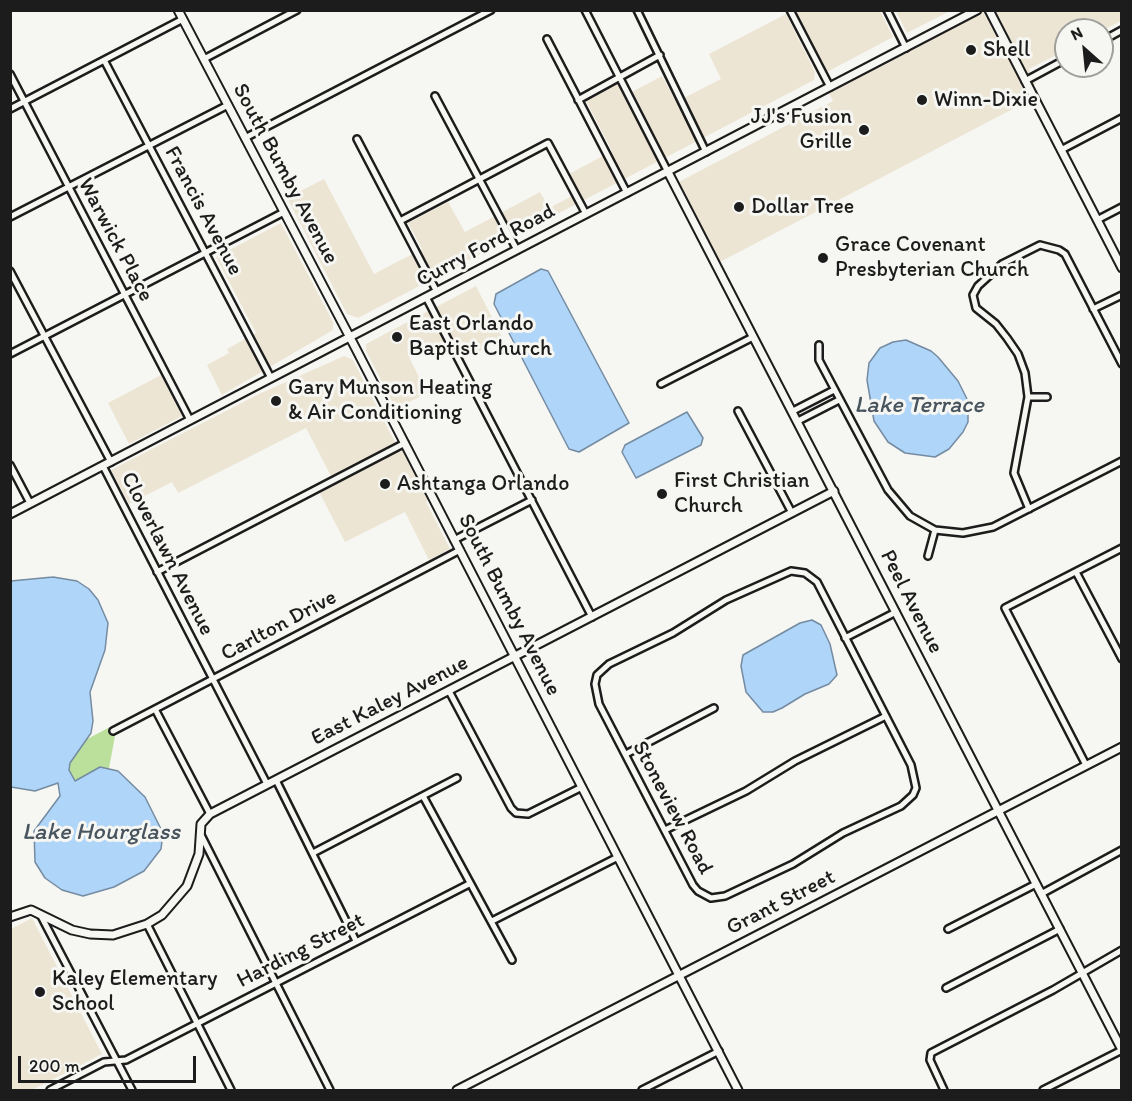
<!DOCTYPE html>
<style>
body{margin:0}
#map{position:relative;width:1132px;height:1101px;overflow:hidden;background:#f6f6f2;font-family:Itim,sans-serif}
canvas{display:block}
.frame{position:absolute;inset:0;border:12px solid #1c1c1c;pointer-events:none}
.north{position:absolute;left:1054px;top:18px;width:60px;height:60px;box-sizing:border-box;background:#f6f6f2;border:2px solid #9f9f9c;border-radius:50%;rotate:333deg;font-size:16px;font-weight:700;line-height:24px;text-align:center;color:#1c1c1c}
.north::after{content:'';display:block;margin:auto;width:21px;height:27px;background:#1c1c1c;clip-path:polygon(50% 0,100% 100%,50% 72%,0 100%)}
.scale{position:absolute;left:18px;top:1056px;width:178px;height:27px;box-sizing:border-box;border:3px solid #1c1c1c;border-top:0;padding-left:8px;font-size:18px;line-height:21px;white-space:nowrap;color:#1c1c1c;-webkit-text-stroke:4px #f6f6f2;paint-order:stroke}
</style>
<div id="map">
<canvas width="1132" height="1101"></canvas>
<div class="frame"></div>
<div class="north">N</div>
<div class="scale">200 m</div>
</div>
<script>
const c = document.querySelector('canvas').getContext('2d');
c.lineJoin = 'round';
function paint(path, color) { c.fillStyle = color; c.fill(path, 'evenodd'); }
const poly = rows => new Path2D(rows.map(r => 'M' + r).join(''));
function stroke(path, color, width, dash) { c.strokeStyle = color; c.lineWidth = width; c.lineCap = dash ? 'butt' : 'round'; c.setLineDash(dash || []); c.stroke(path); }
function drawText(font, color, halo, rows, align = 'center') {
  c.font = font + ' Itim,sans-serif'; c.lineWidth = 6; c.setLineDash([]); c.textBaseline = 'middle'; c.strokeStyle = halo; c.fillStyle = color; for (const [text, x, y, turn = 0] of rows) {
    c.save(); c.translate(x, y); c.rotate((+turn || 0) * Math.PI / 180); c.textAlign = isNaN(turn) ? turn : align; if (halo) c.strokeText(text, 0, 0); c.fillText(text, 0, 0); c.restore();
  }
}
const built = poly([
 [796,11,880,11,893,37,827,72],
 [896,11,950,11,907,33],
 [979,11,1121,11,1121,21,1102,31,1066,30,1066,50,1029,69,1036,84,1023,91,1028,101,716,264,675,184,833,101,827,89],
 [786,14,815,72,814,80,358,318,347,314,287,198,324,179,374,274,422,249,408,223,448,202,465,232,540,192,549,208,578,193,569,174,612,151,586,101,622,82,628,94,662,76,676,102,721,79,709,54],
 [281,223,333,322,333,330,222,395,207,365,229,353,227,349,256,333,216,257],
 [476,286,503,339,455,364,442,341,409,357,427,393,396,409,366,351,366,344],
 [344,356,353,360,400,452,405,450,429,499,426,502,450,549,429,560,405,512,345,542,315,484,331,476,306,428,178,493,172,482,129,504,111,470,259,394],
 [161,375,182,416,129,444,108,403],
 [32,918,102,1054,32,1090,11,1090,11,929]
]);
const green = poly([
 [110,727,115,736,97,832,57,755]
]);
const water = poly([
 [541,269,548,271,629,423,579,452,569,449,494,304,496,294,541,269],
 [906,340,931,351,938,357,958,381,968,401,968,422,963,432,949,449,935,457,905,453,888,442,874,421,867,380,869,363,880,348,893,342,906,340],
 [687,412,703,438,701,445,636,478,622,452,625,445,687,412],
 [53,577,77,581,89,589,98,600,108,623,105,650,90,692,93,721,91,733,70,763,69,770,75,781,100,767,118,771,145,797,163,833,161,849,144,871,114,887,83,896,62,890,45,878,35,862,34,831,60,796,58,783,35,791,11,787,11,581,53,577],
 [812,620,821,625,830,644,837,675,829,684,805,694,782,708,773,712,763,712,746,692,741,666,743,655,800,623,812,620]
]);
const street = poly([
 [585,10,668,172],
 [637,10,706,152],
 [790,10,830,87],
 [887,10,906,48],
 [547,39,627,193],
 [1102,41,1122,30],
 [204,59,297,10],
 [104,60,271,378],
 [10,74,190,420],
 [1025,81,1066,59],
 [435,96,517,250],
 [578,100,660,55],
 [10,109,183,19],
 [245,138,491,10],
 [357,139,437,292],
 [1061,150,1122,118],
 [10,217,228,105],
 [1097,220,1122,207],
 [400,221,548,143,586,214],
 [10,271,111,462],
 [426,297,592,617],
 [1093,309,1122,295],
 [819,345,819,360,888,490,910,516,935,530,963,533,993,527,1122,461],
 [10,354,284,212],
 [661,384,753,337],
 [1028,397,1047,397],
 [738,411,792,513],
 [793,411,834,390],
 [798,421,839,400],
 [10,465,30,503],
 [103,466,267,784],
 [1029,509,1014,473,1028,397,1025,373,1018,354,1007,338,996,324,976,308,973,295,978,286,1002,264,1040,245,1059,250,1065,254,1122,364],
 [454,540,532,500],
 [928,556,935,530],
 [791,571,805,573,817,582,911,765,916,788,913,795,901,806,843,833,793,864,725,896,711,898,698,891,693,885,599,704,595,684,597,675,609,664,673,633,726,600,791,571],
 [157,572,405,443],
 [1076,572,1122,659],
 [845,638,896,612],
 [449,691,511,808,516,813,528,814,582,787],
 [155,709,210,814],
 [113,731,460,550],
 [626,754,714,708],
 [1086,765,1005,608,1122,548],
 [276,780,356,941],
 [423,796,512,960],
 [665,830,746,791,795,761,886,716],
 [200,833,330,1090],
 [313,853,457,778],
 [1041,894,1122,850],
 [40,914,132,1090],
 [492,921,618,857],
 [147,924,231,1090],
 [948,929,1036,884],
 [946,988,1060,929],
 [50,1090,104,1062,126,1060,469,884],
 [642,1090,719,1051],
 [944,1090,930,1060,931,1053,1053,990,1122,950],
 [1043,1090,1122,1050]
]);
const secondary = poly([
 [178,10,355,347,738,1090],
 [989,10,1122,268],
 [668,172,1122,1050],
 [10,514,977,10],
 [10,917,31,910,72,930,90,934,113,935,147,924,162,915,187,886,199,854,201,824,210,814,834,491],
 [457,1090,1122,747]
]);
const markers = [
 [971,50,6,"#1c1c1c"],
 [922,100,6,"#1c1c1c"],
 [864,130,6,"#1c1c1c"],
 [739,207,6,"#1c1c1c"],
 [823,258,6,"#1c1c1c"],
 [397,337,6,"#1c1c1c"],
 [276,401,6,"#1c1c1c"],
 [385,484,6,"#1c1c1c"],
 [662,494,6,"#1c1c1c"],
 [40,992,6,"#1c1c1c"]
];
const poiNames = [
 ["Shell",983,50],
 ["Winn-Dixie",934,100],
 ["JJ's Fusion",852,117,"right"],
 ["Grille",852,142,"right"],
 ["Dollar Tree",751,207],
 ["Grace Covenant",835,245],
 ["Presbyterian Church",835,270],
 ["East Orlando",409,324],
 ["Baptist Church",409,349],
 ["Gary Munson Heating",288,388],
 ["& Air Conditioning",288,413],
 ["First Christian",674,481],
 ["Church",674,506],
 ["Ashtanga Orlando",397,484],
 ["Kaley Elementary",52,979],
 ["School",52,1004]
];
const streetNames = [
 ["South Bumby Avenue",285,174,62],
 ["Francis Avenue",203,211,62],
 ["Warwick Place",115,240,62],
 ["Curry Ford Road",486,246,-28],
 ["Cloverlawn Avenue",167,554,63],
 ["Peel Avenue",911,602,63],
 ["South Bumby Avenue",509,605,63],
 ["Carlton Drive",279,626,-28],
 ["East Kaley Avenue",390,701,-27],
 ["Stoneview Road",672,808,62],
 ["Grant Street",781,903,-27],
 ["Harding Street",301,951,-27]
];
const waterNames = [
 ["Lake Terrace",919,406],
 ["Lake Hourglass",101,833]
];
paint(built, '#ede5d4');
paint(green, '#bae09b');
paint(water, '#afd5f9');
stroke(water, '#748ba1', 1.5);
stroke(street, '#1c1c1c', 10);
stroke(secondary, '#1c1c1c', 11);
stroke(street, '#f6f6f2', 5);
stroke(secondary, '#f6f6f2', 7);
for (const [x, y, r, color] of markers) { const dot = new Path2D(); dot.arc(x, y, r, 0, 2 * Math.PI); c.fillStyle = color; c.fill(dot); stroke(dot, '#f6f6f2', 2); }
drawText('22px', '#1c1c1c', '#f6f6f2', poiNames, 'left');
drawText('22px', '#1c1c1c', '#f6f6f2', streetNames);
drawText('italic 24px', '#48545e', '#f6f6f2', waterNames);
</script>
